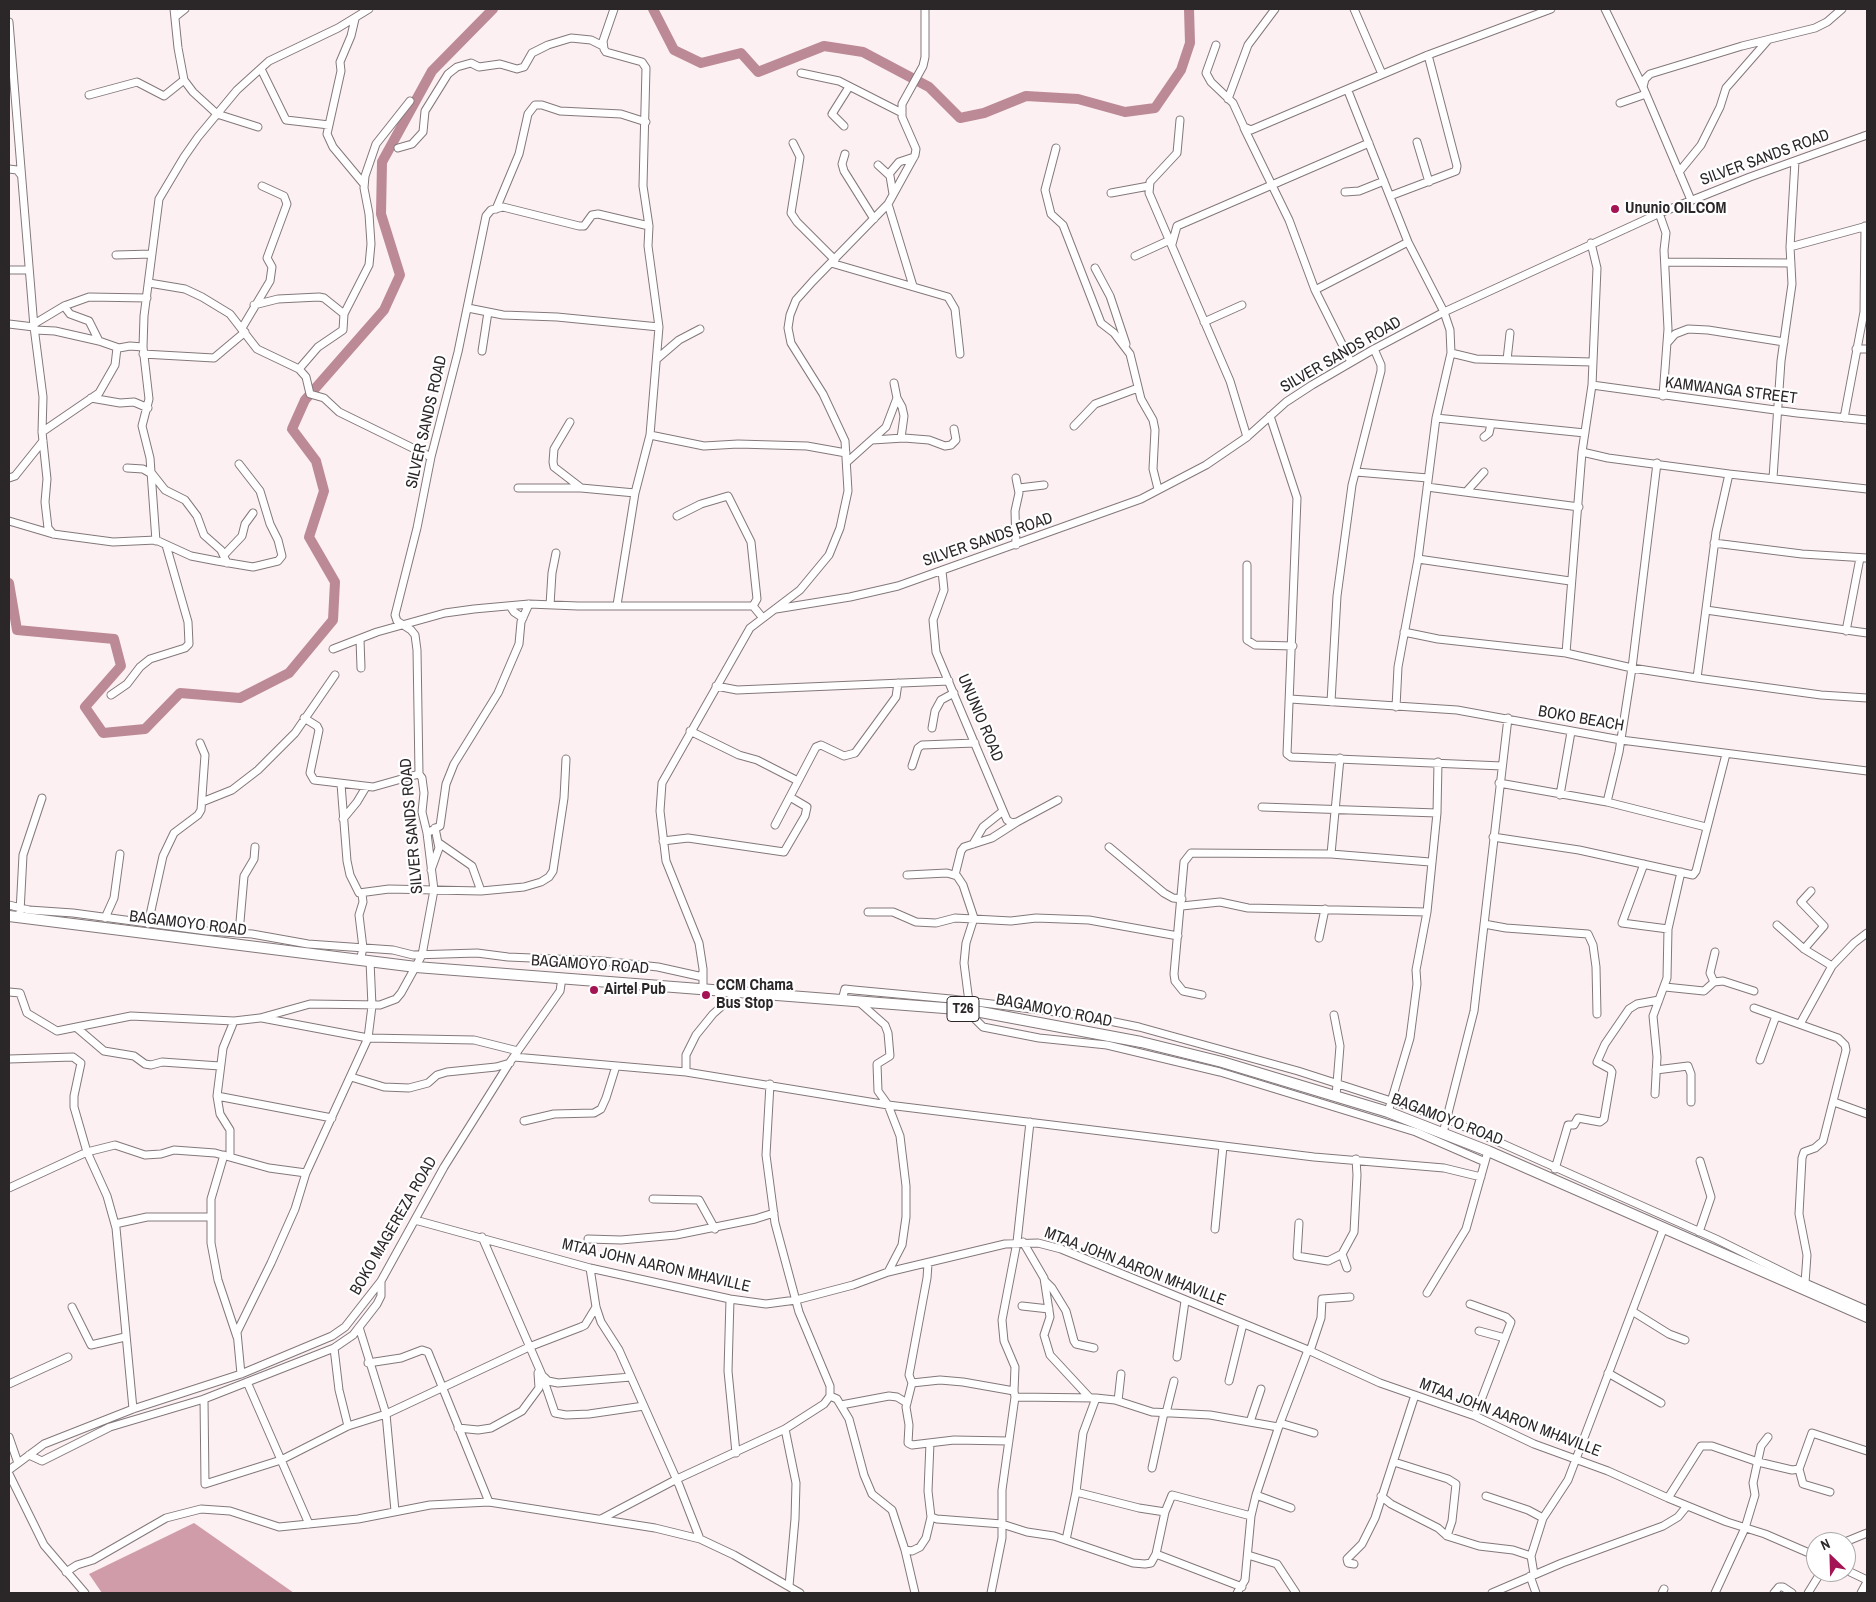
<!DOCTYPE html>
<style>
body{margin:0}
#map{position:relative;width:1876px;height:1602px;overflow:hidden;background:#fcf0f2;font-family:"Archivo Narrow",sans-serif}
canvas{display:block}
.frame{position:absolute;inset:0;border:10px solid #2b2628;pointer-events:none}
.north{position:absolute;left:1806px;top:1532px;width:50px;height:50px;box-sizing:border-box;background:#fff;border:1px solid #aaa8a9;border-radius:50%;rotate:336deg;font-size:14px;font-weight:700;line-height:20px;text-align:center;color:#2b2628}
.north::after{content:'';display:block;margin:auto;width:18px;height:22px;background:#a41354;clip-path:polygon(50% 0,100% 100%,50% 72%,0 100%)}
</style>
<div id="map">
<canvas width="1876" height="1602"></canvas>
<div class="frame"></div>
<div class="north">N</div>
</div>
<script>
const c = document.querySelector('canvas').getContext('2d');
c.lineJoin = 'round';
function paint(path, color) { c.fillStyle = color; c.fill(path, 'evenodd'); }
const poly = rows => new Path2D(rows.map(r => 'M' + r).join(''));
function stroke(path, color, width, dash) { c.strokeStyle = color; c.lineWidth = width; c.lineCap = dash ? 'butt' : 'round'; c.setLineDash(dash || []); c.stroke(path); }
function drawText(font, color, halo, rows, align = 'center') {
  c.font = font + ' "Archivo Narrow",sans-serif'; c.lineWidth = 4.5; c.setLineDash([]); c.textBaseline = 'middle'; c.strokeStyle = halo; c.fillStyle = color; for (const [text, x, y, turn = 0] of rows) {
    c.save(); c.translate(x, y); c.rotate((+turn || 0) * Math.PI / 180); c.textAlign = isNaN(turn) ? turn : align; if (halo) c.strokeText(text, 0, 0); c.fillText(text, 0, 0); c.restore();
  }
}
const forest = poly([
 [194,1523,294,1593,102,1593,89,1574]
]);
const river = poly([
 [653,9,674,50,701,63,741,53,758,72,824,46,863,52,929,87,960,118,984,113,1026,96,1078,99,1125,112,1155,108,1181,70,1190,43,1189,9],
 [9,583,17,630,114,639,121,666,85,707,103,733,145,729,180,693,240,698,289,673,333,620,335,582,309,537,324,491,316,461,292,429,305,400,384,310,400,275,381,214,382,162,432,71,493,9]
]);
const minor = poly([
 [174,9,178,48,184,80,193,92,217,114,258,127],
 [614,9,603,41,604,49,606,52,642,62,646,68,643,186,649,226,648,246,659,327,650,435,635,493,617,605],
 [1354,9,1382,74],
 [1605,9,1643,87,1691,200],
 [175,17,185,9],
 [355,19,351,36,340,62,341,71,327,134,333,147,363,183],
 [9,22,34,327,43,397,42,432,47,479,45,502,48,528,53,534],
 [1216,45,1206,73,1211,82,1233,103,1244,127,1251,130,1428,55,1551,9],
 [261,69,286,120,329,125],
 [801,73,839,81,902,113],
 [1643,87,1645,79,1650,74,1742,46,1815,28,1827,22,1842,9],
 [1348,91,1408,242,1444,312,1450,330,1451,353,1436,418,1418,559,1398,667,1396,707],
 [89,95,137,82,164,96,184,80],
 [1228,99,1248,45,1275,9],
 [1620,103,1646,94],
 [1180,120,1177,153,1150,182,1149,193,1230,381,1247,437],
 [844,126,832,114,849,87],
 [1244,128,1289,220,1315,290,1351,362],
 [1417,142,1429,182],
 [793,143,800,157,791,213,797,222,835,260],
 [398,148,412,144,423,132,425,111,448,74,457,67,471,63,479,67,500,64,517,69,524,67,532,53,548,45,571,38,591,40,603,46],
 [1056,148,1045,190,1051,214,1063,225,1101,323,1114,333,1130,354,1141,399,1153,420,1155,430,1153,469,1158,489],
 [845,154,842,164,844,171,874,219],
 [878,165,890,176,893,194],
 [9,169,17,170,21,175],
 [1679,172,1701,145,1720,107,1726,88,1768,40],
 [889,174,899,162,914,157],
 [1345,192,1359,191,1384,181],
 [1111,193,1149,186],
 [1390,196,1456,171,1457,166,1428,55],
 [888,204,913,286],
 [496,209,519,154,528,114,535,105,542,105,560,111,621,114,646,122],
 [1659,213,1666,233,1664,250,1668,329,1663,396],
 [1172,244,1177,226,1369,143],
 [1790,247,1867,226],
 [116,255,152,254],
 [1135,256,1170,240],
 [1665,262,1791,263],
 [831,263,948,297,955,309,960,354],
 [1095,268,1110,296,1126,344],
 [9,270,29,270],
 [149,283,185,289,202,297,230,314,257,349,299,369,306,377,310,394,324,398,339,412,431,457],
 [1315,290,1408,242],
 [254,305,278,299,319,297,324,298,344,314],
 [64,306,70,314,89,321,99,341],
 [468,308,503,315,557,317,659,327],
 [1204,322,1242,305],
 [9,324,34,327],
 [34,324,64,306,89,297,147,298],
 [242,328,270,281,272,267,267,258,287,204,284,196,262,186],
 [35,330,55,331,99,341,119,348,130,346,143,347],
 [1668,342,1675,334,1688,329,1708,330,1784,342],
 [1856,349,1867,349],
 [482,351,488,312],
 [1451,353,1476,359,1592,362],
 [143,354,214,358,245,332],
 [658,358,679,340,700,329],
 [1507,360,1510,333],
 [299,369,318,347,343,330,344,314,369,265,371,244,369,214,364,188,365,176,376,144,410,101],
 [1592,385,1797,413,1867,420],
 [91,398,120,403,134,402,148,408],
 [897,398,902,407,904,416,901,438],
 [1270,416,1297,498,1287,754,1291,757,1502,766],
 [1436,418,1585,433],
 [1844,418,1864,312,1865,226],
 [570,422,554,449,553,462,554,467,580,487],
 [1074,426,1095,404,1138,388],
 [42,432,99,393,115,365,117,348],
 [650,435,704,446,738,444,807,446,846,453],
 [1484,437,1489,433,1491,424],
 [872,440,904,438,929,440,945,446,951,445,956,440,954,429],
 [1582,452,1608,458,1729,474,1867,489],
 [847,462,886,427,897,398,894,383],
 [127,468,143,469,150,473],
 [150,471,165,490,185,500,197,516,204,535,221,550,227,563],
 [1356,472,1428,478],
 [9,478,15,476,43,441],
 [1773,478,1781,361,1792,284,1790,247,1795,161],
 [1427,487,1579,507],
 [518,488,581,488,635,493],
 [1019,488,1044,485],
 [1466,492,1484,472],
 [677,516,701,504,728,496,751,542,757,599,753,606],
 [9,521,53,534,113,542,156,540,191,556,217,561,253,567,278,561,282,556,278,540,270,524,260,491,239,464],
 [156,541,150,458,142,426,149,399,143,347,144,316,159,199,184,157,198,137,237,90,269,61,338,28,369,9],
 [1714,543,1802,554,1867,558],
 [1016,545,1015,511,1019,493,1016,478],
 [224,555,242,536,245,524,253,513],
 [1418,559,1570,581],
 [1247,565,1247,640,1255,645,1293,646],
 [942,571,944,590,933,620,936,652,1007,820,1012,823,1017,822,1058,800],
 [550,605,552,573,556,553],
 [510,606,514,612,523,618],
 [753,606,762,617],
 [776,609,850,597,898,586,1141,499,1206,465,1247,437,1286,402,1312,385,1374,349,1444,312,1660,213,1750,177,1867,135],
 [1706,610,1867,633],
 [1846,631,1860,558],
 [1404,632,1438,639,1566,653,1632,668,1697,678,1821,695,1867,698],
 [360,639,361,668],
 [333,649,377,632,445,613,474,609,529,604,578,606,753,606],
 [1566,653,1582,452,1592,385,1597,268,1591,243],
 [1697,678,1716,532,1729,474],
 [716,686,737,690,949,681],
 [111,695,127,684,140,667,150,659,185,648,189,644,188,622,166,545],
 [1290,699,1457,710,1621,740,1867,771],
 [1331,702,1337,596,1352,485,1381,371,1381,365,1374,349],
 [304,718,317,726,319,730,310,773,314,780,373,787,419,774],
 [932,728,935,711,941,700,954,693],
 [690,731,739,755,757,760,798,781],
 [912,766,918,748,922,745,975,743],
 [1499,783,1607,802,1706,827],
 [341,784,347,861,350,875,359,893,389,889,481,891,524,887,541,882,549,877,553,871,564,798,566,759],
 [1560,795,1571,732],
 [202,802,232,790,258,770,295,733,335,675],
 [1607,802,1619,752,1632,668,1657,463],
 [1262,807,1437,813],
 [343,819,357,802,366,787],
 [775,825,816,747,821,745,844,756,855,753,896,697,898,683],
 [427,833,440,826,446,784,454,764,498,693,519,644,521,622,529,604],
 [1493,837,1579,850,1693,875,1696,871,1726,754],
 [663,841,688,838,784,852,805,816,807,807,790,797],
 [439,843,472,866,481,891],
 [973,844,983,827,1003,811],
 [1109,847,1164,893,1173,898,1182,899],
 [1331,854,1340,758],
 [1644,864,1622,923,1668,929],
 [431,870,439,848,435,828],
 [907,875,947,873,957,876,963,885,974,918,966,943,964,963,970,1010,972,1016,983,1027,1039,1038,1107,1045,1220,1072,1416,1132,1485,1162],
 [955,875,961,851,964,847,992,838,1017,822],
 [9,905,29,910,73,913,207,931,252,934,308,944,393,950,413,955,477,953,508,957,602,961,658,967,703,977],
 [1182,906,1220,902,1248,908,1427,912],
 [20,912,23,855,42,798],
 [868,912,893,912,916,922,936,923,955,918,1011,921,1036,918,1089,920,1178,936],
 [105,918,114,898,120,854],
 [148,924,163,856,174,833,198,815,201,810,205,755,200,743],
 [1484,924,1506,928,1588,934,1593,945,1596,967,1597,1014],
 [1777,925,1804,949,1832,966],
 [239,933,244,876,254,859,255,847],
 [1319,938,1325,909],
 [1804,949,1824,926,1801,902,1811,891],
 [360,961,363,948,359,915,363,902,362,894],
 [1714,982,1710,973,1715,952],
 [1665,987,1704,991,1714,982,1723,981,1754,991],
 [703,989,703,969,699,943,666,861,660,811,662,783,750,628,800,590,829,555,840,528,848,491,845,441,823,394,791,343,788,328,790,315,796,300,813,281,888,204,915,155,916,149,902,117,902,104,923,66,925,57,925,9],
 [9,992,20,993,27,1013,57,1031,131,1016,234,1021,260,1018,310,1004,380,1005,396,999,401,993,422,955,434,890,427,833,422,812,424,793,422,778,419,774,417,650,415,635,411,630,397,621,395,615,417,528,431,457,458,352,486,216,491,210,503,207,579,226,584,226,592,215,598,214,649,226],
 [1202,995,1183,991,1175,981,1174,974,1184,862,1191,853,1331,854,1430,862],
 [842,1000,845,989,854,990,951,999,1080,1015,1139,1027,1298,1071,1447,1119,1716,1239,1805,1283,1867,1310],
 [859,1002,885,1025,888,1033,890,1056,877,1064,878,1091,888,1105,1314,1157,1444,1168,1481,1177],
 [1754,1008,1838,1038,1845,1045,1846,1050,1823,1141,1815,1148,1804,1152,1802,1158,1799,1214,1807,1255,1805,1283],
 [1334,1015,1340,1046,1336,1096],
 [262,1018,368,1038,474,1040,518,1051],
 [1800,1024,1832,966,1854,943,1867,933],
 [77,1028,104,1051,134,1056,145,1064,151,1065,162,1062,220,1066],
 [514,1057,686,1072,888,1105,900,1136,906,1186,906,1217,902,1245,888,1272],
 [9,1059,73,1057,81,1063,74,1096,74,1107,87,1152,107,1196,116,1228,133,1409],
 [1760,1060,1776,1016],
 [1656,1070,1688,1066,1691,1074,1691,1102],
 [686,1072,686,1055,696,1035,713,1014,739,991],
 [351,1077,384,1087,409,1088,428,1083,437,1075,447,1072,496,1067,510,1063],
 [1655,1094,1657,1057,1653,1016,1667,978,1668,929,1681,872],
 [217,1096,332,1118],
 [1834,1102,1867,1114],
 [1388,1112,1410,1038,1417,984,1416,970,1427,912,1437,813,1438,762],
 [524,1121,554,1114,594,1113,601,1109,606,1098,616,1066],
 [1443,1133,1474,1011,1508,718],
 [224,1155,211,1199,211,1243,218,1280,237,1337],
 [230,1157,230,1130,220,1114,217,1096,223,1048,234,1021],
 [1555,1169,1568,1125,1574,1125,1578,1118,1600,1122,1604,1119,1612,1072,1610,1069,1597,1062,1605,1044,1629,1009,1637,1004,1659,1000],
 [9,1188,87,1152,115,1145,145,1155,161,1154,174,1150,215,1153,269,1168,306,1173],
 [653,1199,699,1200,715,1229],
 [415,1220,590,1268,730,1299,766,1304,796,1300,853,1285,888,1272,1005,1244,1038,1243,1061,1249,1308,1350,1380,1383,1475,1416,1534,1444,1608,1471,1668,1498,1727,1522,1765,1534,1816,1556],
 [1299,1223,1297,1256,1328,1261,1342,1254,1354,1232,1357,1175,1356,1159],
 [115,1224,147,1217,210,1217],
 [1215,1229,1223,1146],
 [1699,1232,1711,1197,1700,1161],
 [482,1237,542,1375,555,1413,566,1415,589,1414,644,1406],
 [588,1239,621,1240,676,1235,755,1219,774,1213],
 [1023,1242,1044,1278,1050,1317,1044,1335,1050,1355,1089,1397],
 [1342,1254,1347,1268],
 [928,1264,927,1278,909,1375,912,1383,906,1407,909,1425,908,1443,912,1445,954,1440,1009,1441],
 [590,1268,596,1307,601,1322,619,1350,679,1485,700,1539],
 [1045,1281,1052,1288,1066,1311,1074,1341,1076,1344,1094,1348],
 [1427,1293,1466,1229,1488,1151],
 [730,1299,728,1371,736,1453],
 [1470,1304,1506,1317,1511,1322,1475,1416],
 [1022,1306,1049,1309],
 [72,1307,91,1345,125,1337],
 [1632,1311,1669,1334,1685,1340],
 [359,1327,386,1414,395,1511],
 [1479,1331,1505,1338],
 [334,1348,339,1390,348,1426],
 [1310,1351,1321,1318,1322,1299,1350,1297],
 [1177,1357,1185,1301],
 [368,1363,401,1358,422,1350,428,1352,489,1502],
 [1608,1373,1661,1403],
 [241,1374,237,1332,271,1263,295,1209,306,1173,368,1038,372,1006,370,961],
 [544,1377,548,1381,558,1383,631,1377],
 [1229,1381,1243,1324],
 [247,1382,309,1524],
 [912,1383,940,1380,963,1382,1014,1391,1015,1397,1096,1398,1115,1400,1152,1412,1210,1415,1278,1427],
 [9,1384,68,1357],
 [1014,1391,1015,1367,1004,1341,1002,1320,1017,1242,1030,1122],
 [830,1396,837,1399,849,1419,864,1475,872,1494,892,1510,905,1550,915,1593],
 [204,1399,205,1484,281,1460,348,1426,386,1414,529,1347,581,1327,585,1325,596,1307],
 [1118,1401,1121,1374],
 [841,1405,889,1396,897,1397,907,1403],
 [1166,1413,1174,1381],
 [1250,1422,1261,1389],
 [1280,1423,1314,1433],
 [458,1428,478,1430,491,1428,522,1411,539,1388,538,1373],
 [785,1429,796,1483,795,1519,789,1586],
 [9,1437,18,1463],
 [930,1443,928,1491,931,1517,937,1519,1002,1524,1027,1532,1054,1536,1133,1563,1145,1564,1151,1563,1156,1554,1165,1512,1172,1495,1251,1516],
 [29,1455,42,1461,110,1427,204,1399,334,1348,353,1335,377,1304,381,1296,381,1281],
 [1394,1462,1448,1479,1456,1484,1452,1521,1447,1536],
 [1152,1468,1164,1413],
 [1799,1469,1803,1484,1830,1492],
 [9,1470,44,1444,133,1409,241,1374,332,1336,345,1327,381,1281,444,1167,510,1062,560,991,562,978],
 [9,1474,44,1545,85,1593],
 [1076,1492,1139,1508,1165,1512],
 [1256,1495,1291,1508],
 [1381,1496,1391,1504,1438,1528,1447,1536,1479,1546,1513,1550,1531,1556],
 [1486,1496,1528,1510,1543,1518],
 [1668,1498,1701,1446,1712,1446,1758,1462,1792,1470,1799,1469,1812,1433,1867,1451],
 [601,1519,677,1479,785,1429,824,1404,830,1396,830,1386,799,1312,775,1223,766,1155,770,1084],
 [1066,1540,1076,1492,1083,1433,1096,1398],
 [1845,1542,1867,1533],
 [905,1550,912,1551,920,1547,926,1538,931,1517],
 [1156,1554,1242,1587],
 [1248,1555,1277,1564,1296,1593],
 [1354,1564,1348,1563,1347,1559,1362,1544,1375,1518,1415,1395],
 [1846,1570,1867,1580],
 [66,1572,77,1565,93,1560,166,1518,201,1509,230,1511,279,1527,358,1519,430,1505,489,1502,655,1528,700,1539,734,1555,800,1593],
 [1534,1574,1531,1556,1543,1518,1568,1480,1664,1227],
 [1530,1576,1536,1593],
 [991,1593,1002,1538,1002,1490,1015,1397],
 [1237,1593,1245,1580,1251,1516,1256,1495,1280,1423,1308,1350],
 [1492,1593,1562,1563,1663,1526,1678,1517,1687,1506],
 [1662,1593,1664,1589],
 [1715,1593,1745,1528,1755,1495,1753,1483,1761,1446,1768,1437],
 [1774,1593,1779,1587,1783,1587,1792,1593],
 [1808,1593,1821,1572],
 [1861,1593,1867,1582]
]);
const highway = poly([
 [9,916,416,967,970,1010,1141,1042,1222,1062,1388,1112,1488,1151,1867,1317]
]);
const markers = [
 [1615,209,5,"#a41354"],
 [594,990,5,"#a41354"],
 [706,995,5,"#a41354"]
];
const shields = [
 [963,1009,32]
];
const shieldNames = [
 ["T26",963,1009]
];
const streetNames = [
 ["SILVER SANDS ROAD",1765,158,-20],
 ["SILVER SANDS ROAD",1341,355,-30],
 ["KAMWANGA STREET",1731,391,7],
 ["SILVER SANDS ROAD",427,422,-77],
 ["SILVER SANDS ROAD",988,540,-19],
 ["UNUNIO ROAD",980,718,67],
 ["BOKO BEACH",1581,719,10],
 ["SILVER SANDS ROAD",412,826,-95],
 ["BAGAMOYO ROAD",188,924,7],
 ["BAGAMOYO ROAD",590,965,4],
 ["BAGAMOYO ROAD",1054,1011,11],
 ["BAGAMOYO ROAD",1447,1120,21],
 ["BOKO MAGEREZA ROAD",394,1226,-60],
 ["MTAA JOHN AARON MHAVILLE",656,1266,13],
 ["MTAA JOHN AARON MHAVILLE",1135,1267,21],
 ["MTAA JOHN AARON MHAVILLE",1510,1418,21]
];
const poiNames = [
 ["Ununio OILCOM",1625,209],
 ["CCM Chama",716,986],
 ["Bus Stop",716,1004],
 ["Airtel Pub",604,990]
];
paint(forest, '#d09ca9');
stroke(river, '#bc8996', 10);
stroke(minor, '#83787a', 9);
stroke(highway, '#83787a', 12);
stroke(minor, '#fff', 7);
stroke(highway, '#fff', 10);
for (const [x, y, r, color] of markers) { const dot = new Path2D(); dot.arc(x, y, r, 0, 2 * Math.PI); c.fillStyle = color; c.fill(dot); stroke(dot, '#fff', 2); }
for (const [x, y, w] of shields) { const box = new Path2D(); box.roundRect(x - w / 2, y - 12.5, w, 25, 4); c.fillStyle = '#fff'; c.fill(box); stroke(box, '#2b2628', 1); }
drawText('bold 15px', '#2b2628', null, shieldNames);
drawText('16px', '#2b2628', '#fff', streetNames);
drawText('bold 16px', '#2b2628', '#fff', poiNames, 'left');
</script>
